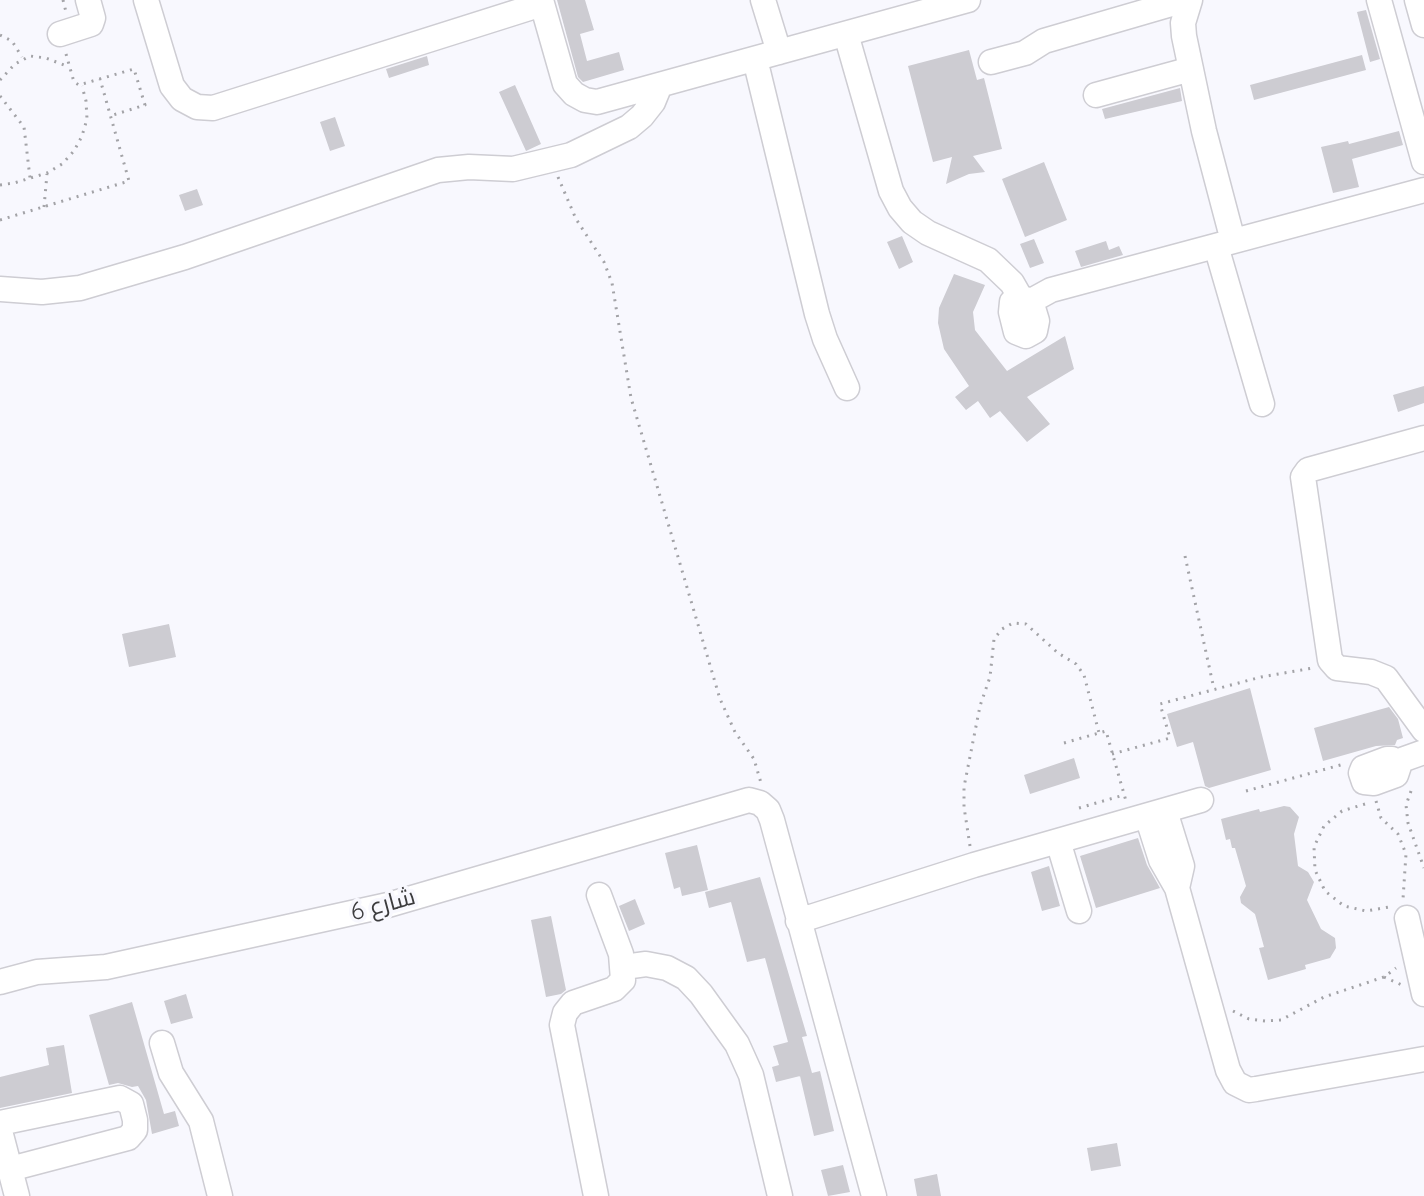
<!DOCTYPE html>
<meta charset="utf-8">
<style>
body{margin:0}
canvas{display:block;background:#f8f8fe}
</style>
<canvas width="1424" height="1196"></canvas>
<script>
const c = document.querySelector('canvas').getContext('2d');
c.lineJoin = 'round';
function paint(path, color) { c.fillStyle = color; c.fill(path, 'evenodd'); }
const poly = rows => new Path2D(rows.map(r => 'M' + r).join(''));
function stroke(path, color, width, dash) { c.strokeStyle = color; c.lineWidth = width; c.lineCap = dash ? 'butt' : 'round'; c.setLineDash(dash || []); c.stroke(path); }
function drawText(font, color, halo, rows, align = 'center') {
  c.font = font + ' Quicksand,Cairo,sans-serif'; c.lineWidth = 7; c.setLineDash([]); c.textBaseline = 'middle'; c.strokeStyle = halo; c.fillStyle = color; for (const [text, x, y, turn = 0] of rows) {
    c.save(); c.translate(x, y); c.rotate((+turn || 0) * Math.PI / 180); c.textAlign = isNaN(turn) ? turn : align; if (halo) c.strokeText(text, 0, 0); c.fillText(text, 0, 0); c.restore();
  }
}
const building = poly([
 [557,0,585,0,594,30,580,34,587,61,619,52,624,70,583,82,578,77],
 [1366,10,1380,59,1370,62,1357,12],
 [969,50,977,80,984,78,1002,149,973,156,985,172,969,174,946,184,952,157,933,162,908,66],
 [1362,55,1366,70,1254,100,1250,85],
 [427,56,429,65,389,78,386,69],
 [515,85,541,144,526,151,499,92],
 [1180,88,1182,101,1105,119,1102,109],
 [335,117,345,146,330,151,320,122],
 [1399,131,1403,145,1352,159,1359,187,1333,193,1321,147,1348,141,1349,144],
 [1044,162,1067,220,1025,237,1002,179],
 [197,189,203,205,185,211,179,195],
 [902,236,913,262,899,269,887,242],
 [1034,239,1044,263,1030,268,1020,244],
 [1106,241,1109,250,1119,246,1123,255,1081,267,1075,251],
 [954,274,985,285,973,312,975,330,1007,371,1065,336,1074,369,1027,397,1050,424,1027,442,1000,411,990,418,978,401,966,410,955,397,969,386,944,349,938,323,939,308],
 [1424,386,1424,403,1398,412,1393,395],
 [169,624,176,657,129,667,122,634],
 [1250,688,1271,770,1209,788,1205,786,1193,742,1177,747,1167,714],
 [1389,707,1398,719,1403,738,1397,740,1395,745,1376,746,1323,761,1314,728],
 [1074,758,1080,778,1030,794,1024,775],
 [1284,806,1290,807,1299,817,1294,834,1298,866,1308,872,1314,882,1307,900,1321,929,1335,938,1336,948,1330,958,1305,965,1306,969,1268,980,1259,948,1264,947,1255,914,1241,903,1240,897,1246,886,1235,848,1232,848,1230,839,1226,840,1221,819,1259,809,1260,812],
 [1138,838,1147,865,1160,888,1096,908,1080,856],
 [697,845,708,890,682,896,680,887,674,889,665,853],
 [1049,866,1060,906,1042,911,1031,872],
 [760,877,807,1036,802,1037,812,1073,776,1082,772,1067,779,1065,773,1046,788,1042,765,958,747,962,731,902,709,908,705,892],
 [635,899,645,924,629,931,619,906],
 [551,916,566,990,561,994,546,997,531,920],
 [186,994,193,1018,171,1024,164,1001],
 [132,1002,164,1114,175,1111,179,1126,152,1134,146,1100,138,1086,132,1087,118,1083,109,1085,89,1015],
 [64,1045,72,1093,0,1108,0,1077,49,1065,46,1048],
 [820,1071,834,1131,814,1136,800,1076],
 [1117,1143,1121,1166,1091,1171,1087,1148],
 [843,1165,850,1192,828,1196,821,1170],
 [937,1174,941,1196,917,1196,914,1179]
]);
const path = poly([
 [63,0,66,12],
 [0,35,12,41,22,57],
 [66,54,74,82,79,85,134,69,145,105,110,116],
 [0,80,15,64,30,56,46,58,69,67],
 [0,96,24,127,30,178],
 [558,177,576,219,604,262,612,283,631,398,720,699,735,732,754,759,761,783],
 [0,185,14,183,47,173,62,164,74,151,82,136,87,119,86,101,82,86],
 [44,207,47,174],
 [0,220,129,181,100,79],
 [1185,556,1214,689],
 [1064,743,1106,731,1126,801],
 [1112,754,1170,738,1160,704,1261,677,1313,668],
 [1246,791,1344,764],
 [1411,791,1406,805,1408,823,1424,868],
 [1376,801,1381,818,1398,834,1406,854,1403,899],
 [1365,804,1342,811,1324,826,1314,847,1315,870,1325,891,1344,906,1366,911,1389,907],
 [1079,808,1124,795],
 [970,846,964,807,964,787,980,706,990,677,994,639,1002,629,1013,623,1026,624,1058,653,1076,664,1084,675,1099,733],
 [1384,977,1402,985],
 [1233,1011,1249,1019,1265,1021,1281,1020,1324,997,1384,977,1396,968]
]);
const minor = poly([
 [146,0,172,86,182,99,197,107,213,108,542,4],
 [541,0,565,84,574,94,585,100,597,102,968,0],
 [763,0,779,52],
 [1190,0,1183,23,1184,36,1204,131,1233,241],
 [1379,0,1424,162],
 [1417,0,1424,25],
 [60,34,91,24,93,18,88,0],
 [846,34,891,191,900,208,912,222,928,233,988,260,1012,283,1020,297],
 [755,59,817,314,825,339,847,388],
 [991,62,1025,53,1044,41,1185,0],
 [1096,95,1191,69],
 [1216,246,1262,404],
 [0,289,42,292,80,288,185,257,438,170,469,167,513,169,571,155,629,127,642,116,653,102,660,85],
 [1020,297,1031,301,1037,321,1035,331,1026,336,1016,332,1011,312,1012,302,1020,297],
 [1031,301,1051,290,1424,190],
 [1424,438,1308,470,1303,477,1330,660,1337,668,1371,672,1386,678,1424,730],
 [1387,759,1392,759,1399,766,1396,775,1374,783,1364,782,1361,773,1363,768,1387,759],
 [1396,762,1424,752],
 [1165,811,1182,866,1177,888],
 [1147,816,1161,860,1177,888,1228,1070,1235,1083,1249,1090,1256,1089,1424,1059],
 [1058,841,1079,911],
 [1407,918,1424,994],
 [798,921,974,865,1201,800],
 [624,967,646,964,667,968,686,978,701,994,737,1044,751,1075,780,1196],
 [0,982,37,972,106,967,388,905,749,800,760,803,768,810,772,820,874,1196],
 [162,1043,171,1073,201,1121,220,1196],
 [0,1123,120,1098,131,1104,135,1120,135,1130,128,1138,10,1169],
 [0,1131,17,1196],
 [596,1196,562,1025,565,1013,573,1003,614,989,623,980,621,954,599,895]
]);
const streetNames = [
 ["شارع 6",383,905,-15]
];
paint(building, '#cdccd2');
stroke(minor, '#cecdd3', 27);
stroke(path, '#a3a3a7', 3, [2, 6]);
stroke(minor, '#fff', 24);
drawText('24px', '#3c3c3e', '#f8f8fe', streetNames);
</script>
